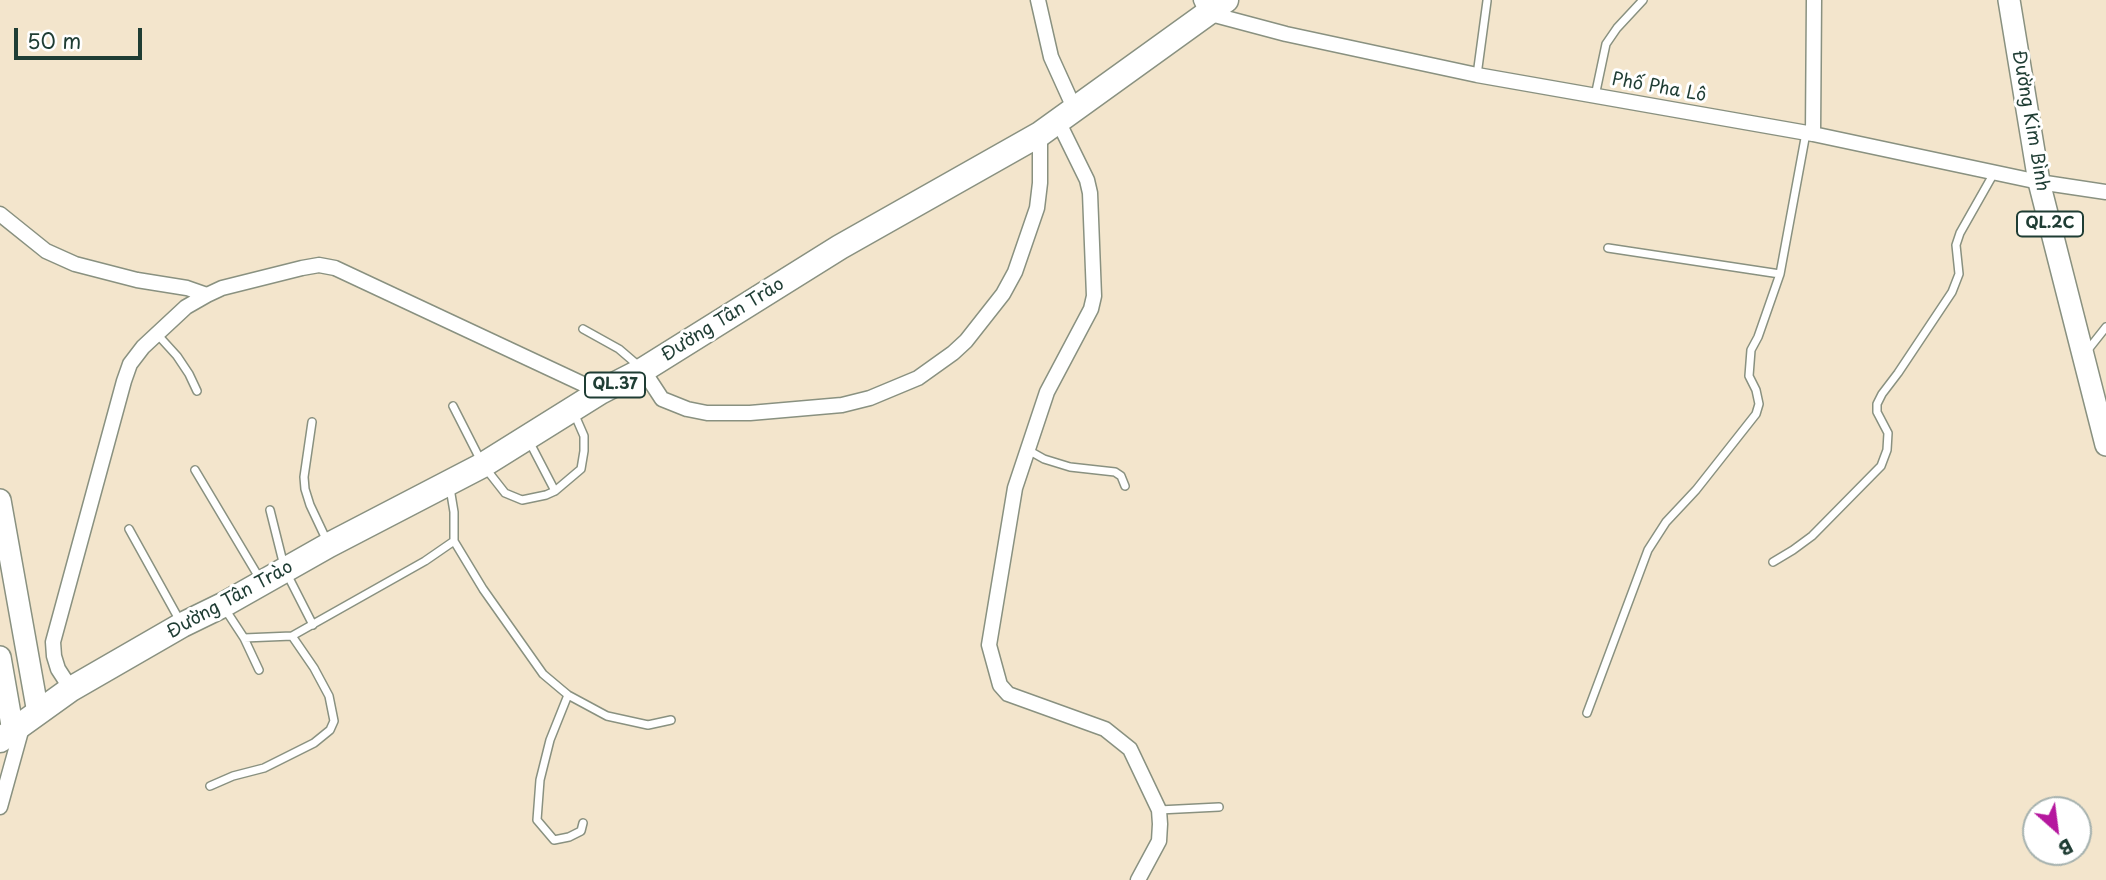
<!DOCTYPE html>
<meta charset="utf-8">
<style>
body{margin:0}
#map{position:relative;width:2106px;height:880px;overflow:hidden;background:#f3e5cc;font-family:"Playpen Sans",sans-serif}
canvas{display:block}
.north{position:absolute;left:2022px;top:796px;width:70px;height:70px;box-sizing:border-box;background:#fff;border:2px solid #a5b1ae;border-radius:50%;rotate:152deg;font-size:19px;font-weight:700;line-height:28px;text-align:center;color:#1f3d34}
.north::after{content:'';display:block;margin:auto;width:24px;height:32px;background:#b5179e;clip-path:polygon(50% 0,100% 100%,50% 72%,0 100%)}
.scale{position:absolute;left:14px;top:28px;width:128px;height:32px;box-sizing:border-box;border:4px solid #1f3d34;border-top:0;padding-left:9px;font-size:21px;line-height:24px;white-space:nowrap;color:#1f3d34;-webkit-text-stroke:5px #fff;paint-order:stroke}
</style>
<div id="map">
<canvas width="2106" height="880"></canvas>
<div class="north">B</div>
<div class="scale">50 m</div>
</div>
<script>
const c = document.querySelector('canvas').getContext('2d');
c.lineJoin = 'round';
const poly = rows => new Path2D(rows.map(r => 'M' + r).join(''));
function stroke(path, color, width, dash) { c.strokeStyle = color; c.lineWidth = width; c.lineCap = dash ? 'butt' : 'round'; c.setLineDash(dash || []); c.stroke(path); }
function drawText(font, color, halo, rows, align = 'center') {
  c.font = font + ' "Playpen Sans",sans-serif'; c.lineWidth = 6; c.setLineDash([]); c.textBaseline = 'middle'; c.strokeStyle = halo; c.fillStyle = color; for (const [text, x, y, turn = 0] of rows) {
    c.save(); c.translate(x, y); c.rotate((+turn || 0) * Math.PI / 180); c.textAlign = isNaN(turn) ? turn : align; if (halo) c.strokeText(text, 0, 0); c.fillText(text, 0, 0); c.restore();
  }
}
const lane = poly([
 [1477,75,1487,1],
 [1595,96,1606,44,1617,28,1643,0],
 [1608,248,1780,274],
 [583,329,619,349,640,367],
 [157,334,177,356,189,374,197,391],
 [2087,351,2106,327],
 [453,406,483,465,505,493,522,500,546,495,555,491,581,469,584,451,584,436,574,413],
 [312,422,304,477,305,489,310,505,327,541],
 [529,441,555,491],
 [1028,450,1044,459,1070,467,1115,472,1121,476,1125,486],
 [195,470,260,579],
 [270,510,285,570,313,625],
 [129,529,180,621],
 [454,541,483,589,543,674,568,695,607,716,648,725,671,720],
 [1773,562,1793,550,1812,536,1881,466,1887,450,1888,433,1877,412,1877,404,1882,394,1898,373,1952,292,1959,274,1956,245,1960,233,1994,173],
 [225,609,244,638,259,670],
 [244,638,292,636,425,561,454,541,454,512,450,488],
 [568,695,550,740,540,780,537,820,554,840,569,837,581,831,583,823],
 [1587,713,1648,550,1666,522,1696,490,1756,414,1759,404,1756,390,1749,376,1751,350,1758,337,1780,274,1806,133],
 [210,786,233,776,264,768,314,743,330,730,334,721,329,696,314,668,292,636],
 [1159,810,1219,807]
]);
const street = poly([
 [1038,0,1051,57,1075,110],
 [1201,0,1207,13,1286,34,1477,75,1813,134,2039,182,2106,192],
 [1058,121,1087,180,1090,193,1094,296,1091,309,1047,392,1015,488,989,645,1000,685,1008,694,1105,729,1130,749,1159,810,1160,824,1159,841,1138,880],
 [1813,134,1814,0],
 [0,214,46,251,75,264,137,280,187,288,207,295],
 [643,370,662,399,687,409,707,413,750,413,842,405,870,398,918,378,953,353,966,341,1003,294,1015,272,1037,208,1040,183,1040,134],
 [71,689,58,669,54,656,53,642,124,381,130,364,143,347,186,307,207,295,222,288,302,268,319,265,335,268,600,392],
 [0,807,23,724]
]);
const primary = poly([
 [2009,0,2039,182,2106,445],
 [0,500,38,713],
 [0,657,13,731]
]);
const highway = poly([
 [0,740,71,689,182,625,223,605,329,545,483,465,600,392,643,370,840,247,1040,134,1226,0]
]);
const shields = [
 [2050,224,66],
 [615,385,60]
];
const shieldNames = [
 ["QL.2C",2050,224],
 ["QL.37",615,385]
];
const streetNames = [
 ["Phố Pha Lô",1659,88,10],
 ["Đường Kim Bình",2030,121,80],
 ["Đường Tân Trào",723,320,-32],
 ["Đường Tân Trào",230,600,-29]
];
stroke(lane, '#899180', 10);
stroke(street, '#899180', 17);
stroke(primary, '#899180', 24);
stroke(highway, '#899180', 27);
stroke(lane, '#fff', 7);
stroke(street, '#fff', 14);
stroke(primary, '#fff', 21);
stroke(highway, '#fff', 24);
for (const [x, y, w] of shields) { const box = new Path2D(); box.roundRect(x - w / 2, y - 12.5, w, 25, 5); c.fillStyle = '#fff'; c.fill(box); stroke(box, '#1f3d34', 2); }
drawText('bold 16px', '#1f3d34', null, shieldNames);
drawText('18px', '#1f3d34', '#fff', streetNames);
</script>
